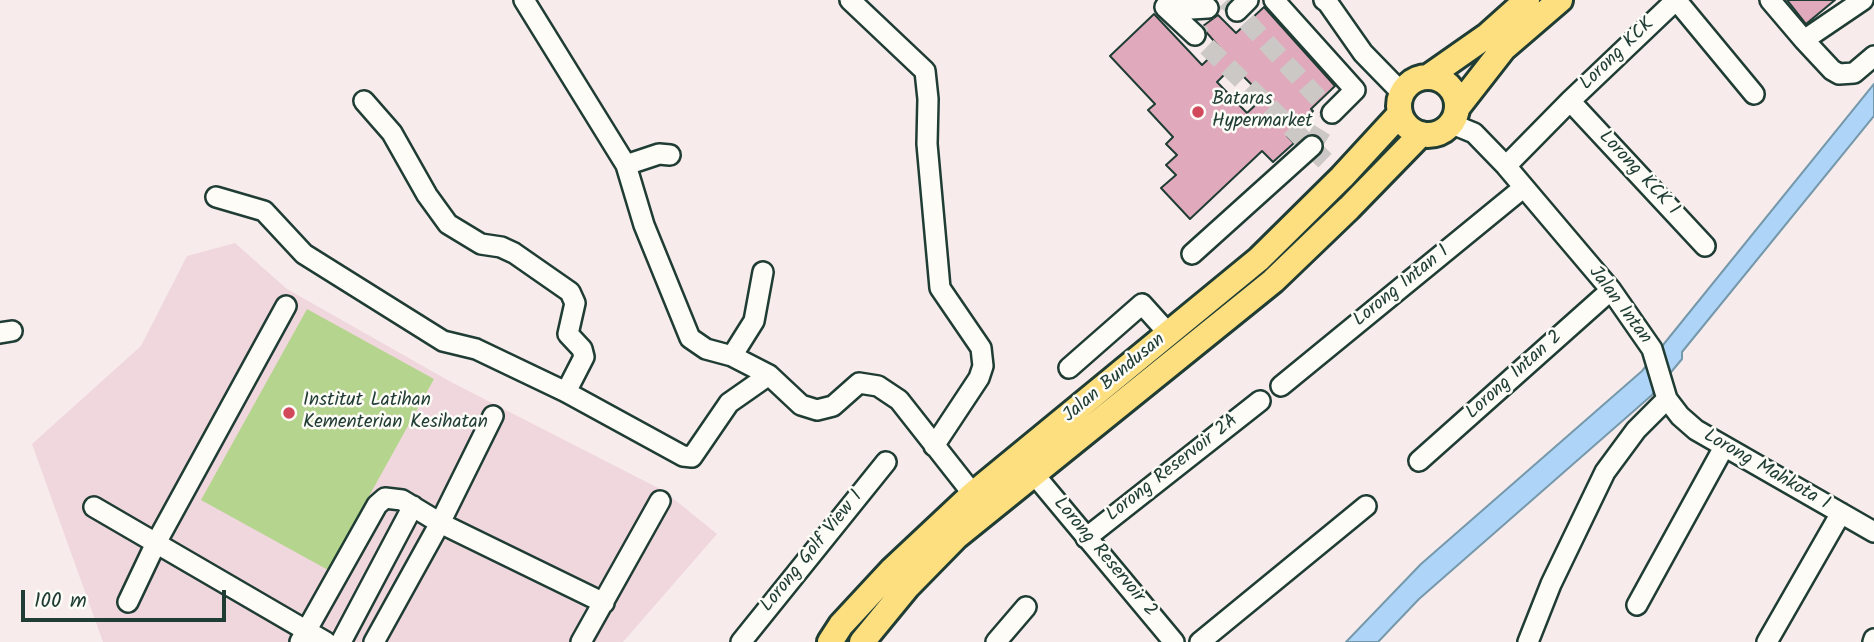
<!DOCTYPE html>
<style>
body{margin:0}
#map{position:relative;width:1874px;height:642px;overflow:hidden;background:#f7ebeb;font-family:Kalam,sans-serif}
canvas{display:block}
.scale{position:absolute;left:21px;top:590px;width:205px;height:32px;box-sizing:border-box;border:4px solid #1f3d34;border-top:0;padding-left:9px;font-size:21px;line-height:24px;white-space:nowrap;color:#1f3d34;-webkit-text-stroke:5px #fdfcf7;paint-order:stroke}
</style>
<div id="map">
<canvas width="1874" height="642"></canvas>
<div class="scale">100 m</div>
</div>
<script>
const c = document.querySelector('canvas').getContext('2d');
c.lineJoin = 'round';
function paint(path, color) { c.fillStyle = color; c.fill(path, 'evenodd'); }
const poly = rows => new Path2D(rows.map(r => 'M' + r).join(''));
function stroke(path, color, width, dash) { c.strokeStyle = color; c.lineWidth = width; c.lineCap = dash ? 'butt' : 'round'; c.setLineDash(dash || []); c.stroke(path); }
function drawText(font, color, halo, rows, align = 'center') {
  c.font = font + ' Kalam,sans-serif'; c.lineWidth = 5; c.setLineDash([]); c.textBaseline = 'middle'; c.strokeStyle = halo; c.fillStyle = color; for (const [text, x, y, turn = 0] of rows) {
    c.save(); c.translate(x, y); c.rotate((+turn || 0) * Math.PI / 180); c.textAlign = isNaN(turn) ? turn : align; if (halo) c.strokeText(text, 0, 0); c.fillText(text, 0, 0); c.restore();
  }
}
const built = poly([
 [235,243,287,289,451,382,664,491,717,534,623,642,103,642,32,444,141,346,187,256]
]);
const green = poly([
 [307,309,434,379,328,570,201,500]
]);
const water = poly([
 [1874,84,1874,116,1682,352,1682,359,1652,395,1419,599,1378,642,1346,642,1421,564,1642,371,1874,84]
]);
const building = poly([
 [1787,0,1835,0,1806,24,1787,0],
 [1264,7,1335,86,1311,109,1313,111,1287,136,1294,143,1273,162,1262,151,1190,219,1161,188,1176,175,1166,165,1177,155,1166,144,1173,137,1148,110,1155,104,1110,56,1154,14,1202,65,1220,48,1207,33,1203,26,1218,15,1236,33,1264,7],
 [1233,66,1264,97,1247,113,1217,82,1233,66]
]);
const minorTunnel = poly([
 [1312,146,1332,113,1227,0,1217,1,1208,8,1195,35,1342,177]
]);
const minor = poly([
 [524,0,626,165,644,225,690,338,706,349,732,356,769,375,801,405,817,410,833,406,859,383,878,386,899,400,973,494],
 [850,0,925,71,928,99,927,144,940,288,981,348,983,366,979,378,934,446],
 [1170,0,1165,7,1195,35],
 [1181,0,1185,6,1191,9,1208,8],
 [1274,0,1355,90,1332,113],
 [1324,0,1328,3,1363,53,1402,93],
 [1770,0,1804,40,1863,0],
 [1237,11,1248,0],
 [1804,40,1832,70,1839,74,1854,73,1874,56],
 [364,101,392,133,427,195,448,224,481,244,501,247,514,253,570,292,575,303,568,334,582,349,584,357,566,392],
 [1570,101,1705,246],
 [1452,124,1474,133,1506,166,1611,290,1652,349,1667,399,1636,430,1605,472,1551,584,1528,642],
 [626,165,659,154,670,155],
 [1506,166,1570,101,1674,2,1682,7,1754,94],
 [216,197,264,211,304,254,443,341,476,349,566,392,683,456,692,457,729,403,769,375],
 [1192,254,1312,146],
 [0,333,12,331],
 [732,356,754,321,763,272],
 [1069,368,1142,304,1169,334],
 [1281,386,1523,188],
 [1667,399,1680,416,1696,430,1874,532],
 [1419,461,1611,290],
 [1033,473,1174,642],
 [94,507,326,642],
 [1086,538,1260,401],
 [128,602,156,543,286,306],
 [1637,605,1724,447],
 [300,642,377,505,385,498,402,500,440,523,604,603],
 [341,642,413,506],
 [374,642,440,523,493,416],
 [581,642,660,501],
 [741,642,886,462],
 [996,642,1026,607],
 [1200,642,1366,506],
 [1767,642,1841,513],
 [1873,642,1874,639]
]);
const major = poly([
 [1428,77,1488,35,1527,0],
 '1399 106a29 29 0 1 1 58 0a29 29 0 1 1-58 0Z',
 [1457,108,1503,49,1560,0],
 [830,642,841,625,892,570,973,494,1259,259,1342,177,1400,114],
 [862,642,908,586,956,537,1273,281,1349,208,1421,134]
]);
const markers = [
 [1198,112,7,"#d1495b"],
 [289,413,7,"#d1495b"]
];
const streetNames = [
 ["Lorong KCK",1618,55,-44],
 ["Lorong KCK 1",1638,174,47],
 ["Lorong Intan 1",1402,287,-39],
 ["Jalan Intan",1619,306,53],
 ["Lorong Intan 2",1515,376,-42],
 ["Jalan Bundusan",1115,379,-40],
 ["Lorong Reservoir 2A",1173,469,-38],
 ["Lorong Mahkota 1",1766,471,30],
 ["Lorong Golf View 1",813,552,-51],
 ["Lorong Reservoir 2",1104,558,50]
];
const poiNames = [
 ["Bataras",1212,101],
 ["Hypermarket",1212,123],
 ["Institut Latihan",303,402],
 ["Kementerian Kesihatan",303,424]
];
paint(built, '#f0d7dd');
paint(green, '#b5d58e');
paint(water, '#aed5f8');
stroke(water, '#7598aa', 2);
paint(building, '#e1a9bc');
stroke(building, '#1f3d34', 2);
stroke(minorTunnel, '#ccc8c6', 19, [19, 10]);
stroke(minor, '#1f3d34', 24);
stroke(major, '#1f3d34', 30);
stroke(minor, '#fdfcf7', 19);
stroke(major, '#fedf80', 24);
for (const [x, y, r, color] of markers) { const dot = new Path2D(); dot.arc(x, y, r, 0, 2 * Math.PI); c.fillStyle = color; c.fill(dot); stroke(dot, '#fdfcf7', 2.5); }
drawText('19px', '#1f3d34', '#fdfcf7', streetNames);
drawText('19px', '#1f3d34', '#fdfcf7', poiNames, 'left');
</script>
